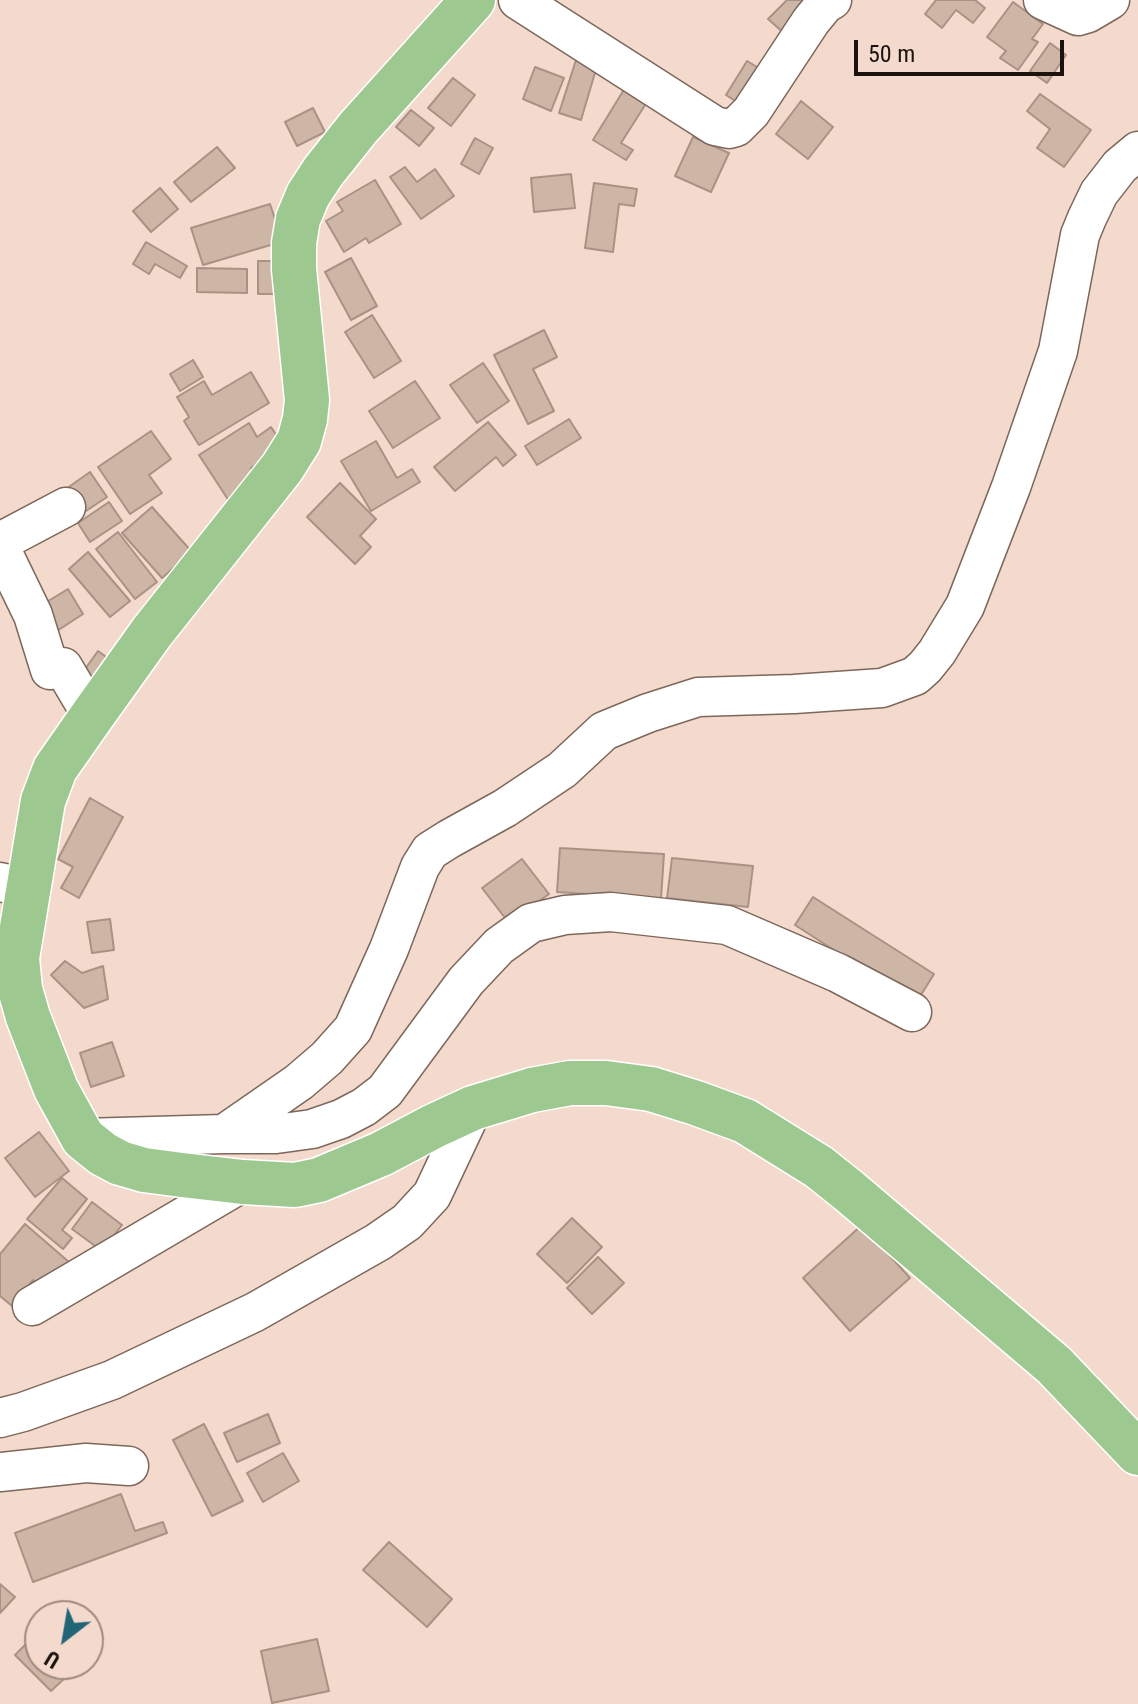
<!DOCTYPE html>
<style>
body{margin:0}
#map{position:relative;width:1138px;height:1704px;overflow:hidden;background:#f4dacc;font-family:"Roboto Condensed",sans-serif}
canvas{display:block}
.north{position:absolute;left:24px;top:1600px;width:80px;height:80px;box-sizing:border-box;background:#f4dacc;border:2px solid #9e8a80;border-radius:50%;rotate:211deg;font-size:22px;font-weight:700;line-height:32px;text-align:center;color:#1c130e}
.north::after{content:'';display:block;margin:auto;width:28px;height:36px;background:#226577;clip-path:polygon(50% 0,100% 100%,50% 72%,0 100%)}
.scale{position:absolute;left:854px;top:40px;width:210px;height:36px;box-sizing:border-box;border:4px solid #1c130e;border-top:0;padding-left:10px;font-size:24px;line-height:28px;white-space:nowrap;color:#1c130e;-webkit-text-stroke:6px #f4dacc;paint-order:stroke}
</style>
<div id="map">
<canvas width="1138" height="1704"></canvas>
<div class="north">U</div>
<div class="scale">50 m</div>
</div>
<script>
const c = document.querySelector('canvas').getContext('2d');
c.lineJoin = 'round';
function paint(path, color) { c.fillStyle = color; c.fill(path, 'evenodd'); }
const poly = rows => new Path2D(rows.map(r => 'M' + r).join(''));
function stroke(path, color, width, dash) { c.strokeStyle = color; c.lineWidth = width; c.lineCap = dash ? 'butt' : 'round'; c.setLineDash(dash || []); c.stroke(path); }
const building = poly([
 [787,0,821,0,786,35,768,19,787,0],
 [936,0,975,0,985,8,973,23,956,10,942,28,925,14,936,0],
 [1013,2,1043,24,1032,39,1038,42,1018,70,1000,58,1006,51,987,37,1013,2],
 [1050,43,1066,55,1047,83,1030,71,1050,43],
 [576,60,597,66,581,120,559,113,576,60],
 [747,61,767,73,745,107,726,95,747,61],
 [535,67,564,78,551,111,523,99,535,67],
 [453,78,475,95,451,126,428,108,453,78],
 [625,88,647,102,621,143,633,150,626,160,593,140,625,88],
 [1040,94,1091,130,1064,167,1037,148,1050,129,1027,111,1040,94],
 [801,101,833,127,808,159,776,134,801,101],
 [313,108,325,132,297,146,285,122,313,108],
 [411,110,434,128,419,146,396,127,411,110],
 [693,137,729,153,711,192,675,176,693,137],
 [475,138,493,148,479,174,461,164,475,138],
 [217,147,235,168,191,202,174,182,217,147],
 [405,167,417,182,435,169,454,196,421,219,390,177,405,167],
 [571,174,575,208,534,212,531,178,571,174],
 [375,180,401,224,369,243,366,238,344,252,326,221,343,211,337,202,375,180],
 [594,183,637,189,634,206,619,204,613,252,585,248,594,183],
 [160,188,178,209,151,232,133,211,160,188],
 [270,204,280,234,272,237,274,244,203,265,191,228,270,204],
 [146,242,187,266,180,278,155,264,149,274,133,264,146,242],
 [351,258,377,306,351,320,325,272,351,258],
 [258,261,286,261,286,294,258,294,258,261],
 [197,268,247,269,247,293,197,292,197,268],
 [372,315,401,361,374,378,345,332,372,315],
 [544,330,557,357,533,369,554,411,528,424,494,355,544,330],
 [193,360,203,377,180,391,170,374,193,360],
 [483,363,509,401,477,423,450,385,483,363],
 [251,372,269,403,199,445,184,421,189,417,177,397,204,381,212,395,251,372],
 [415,381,440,418,393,448,369,411,415,381],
 [569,419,581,438,537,465,525,446,569,419],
 [488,422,516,455,503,466,496,457,455,491,434,467,488,422],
 [249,423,257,437,271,427,284,447,251,468,260,482,229,501,199,455,249,423],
 [151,431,171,459,149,475,162,493,130,514,98,467,151,431],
 [376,441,397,478,412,469,420,482,371,511,341,461,376,441],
 [90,472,107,497,80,515,63,491,90,472],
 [340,483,376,519,360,536,371,547,355,564,307,517,340,483],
 [109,502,122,521,90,542,78,523,109,502],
 [152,507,192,552,162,578,122,533,152,507],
 [118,532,157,582,135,599,96,549,118,532],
 [88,552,130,601,110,617,69,569,88,552],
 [68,589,83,614,57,631,40,606,68,589],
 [98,651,119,666,95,698,75,683,98,651],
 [90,798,123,817,79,898,61,888,73,867,58,859,90,798],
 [560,848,664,854,661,899,557,892,560,848],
 [672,858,753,866,748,907,667,898,672,858],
 [522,859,549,894,509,923,482,888,522,859],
 [813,897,934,974,916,1003,795,925,813,897],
 [110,919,114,950,92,953,87,922,110,919],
 [65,961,82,973,103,966,108,999,84,1008,51,975,65,961],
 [112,1042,124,1076,91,1087,80,1053,112,1042],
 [39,1132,69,1171,35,1197,5,1158,39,1132],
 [62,1178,87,1199,62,1230,72,1238,63,1249,27,1219,62,1178],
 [92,1202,122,1225,102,1251,72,1229,92,1202],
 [572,1218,602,1247,567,1283,537,1254,572,1218],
 [25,1224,69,1262,45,1290,33,1280,12,1306,0,1296,0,1254,25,1224],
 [862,1225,910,1278,850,1331,803,1278,862,1225],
 [598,1257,624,1283,592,1314,567,1288,598,1257],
 [268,1414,280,1443,237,1462,224,1433,268,1414],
 [204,1424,243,1501,212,1516,173,1440,204,1424],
 [283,1453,299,1481,263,1502,247,1473,283,1453],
 [121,1494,135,1531,163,1522,167,1533,33,1582,15,1533,121,1494],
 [389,1542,452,1599,427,1627,363,1570,389,1542],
 [0,1584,15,1597,0,1613,0,1584],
 [31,1639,40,1648,40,1664,55,1664,67,1676,51,1691,15,1655,31,1639],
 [317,1639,329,1691,272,1703,261,1651,317,1639]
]);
const minor = poly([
 [518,0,715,126,729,129,736,127,751,112,811,21,825,4,832,0],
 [1043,0,1078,16,1088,13,1110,0],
 [0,542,66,507],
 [0,547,33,615,50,670,63,667,92,716],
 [0,882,28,888],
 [224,1134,276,1134,312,1129,341,1119,364,1107,385,1091,466,981,499,946,531,923,565,915,611,912,727,925,838,973,912,1012],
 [83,1138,224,1134,299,1082,327,1058,353,1029,389,949,420,867,430,851,449,839,505,808,562,770,604,731,648,713,698,697,794,694,882,688,915,676,925,667,937,652,965,606,1011,487,1058,351,1080,235,1087,218,1099,193,1120,166,1138,151],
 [32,1306,243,1182],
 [0,1418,23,1412,112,1380,255,1312,378,1242,407,1222,432,1195,473,1108],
 [0,1472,86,1463,129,1466]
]);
const major = poly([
 [473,0,358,128,323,172,308,195,298,219,294,243,294,269,307,400,305,419,299,441,282,468,152,632,92,716,55,769,43,801,17,958,20,989,28,1017,56,1089,83,1138,103,1154,120,1163,144,1170,182,1175,243,1182,295,1185,319,1180,381,1154,434,1126,473,1108,532,1090,570,1083,606,1083,651,1089,696,1103,745,1121,819,1167,849,1191,1054,1365,1138,1453]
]);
paint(building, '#ceb6a7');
stroke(building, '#a99284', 2);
stroke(minor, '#7d665a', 41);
stroke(major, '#fff', 47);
stroke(minor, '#fff', 38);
stroke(major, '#9dc890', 44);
</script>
